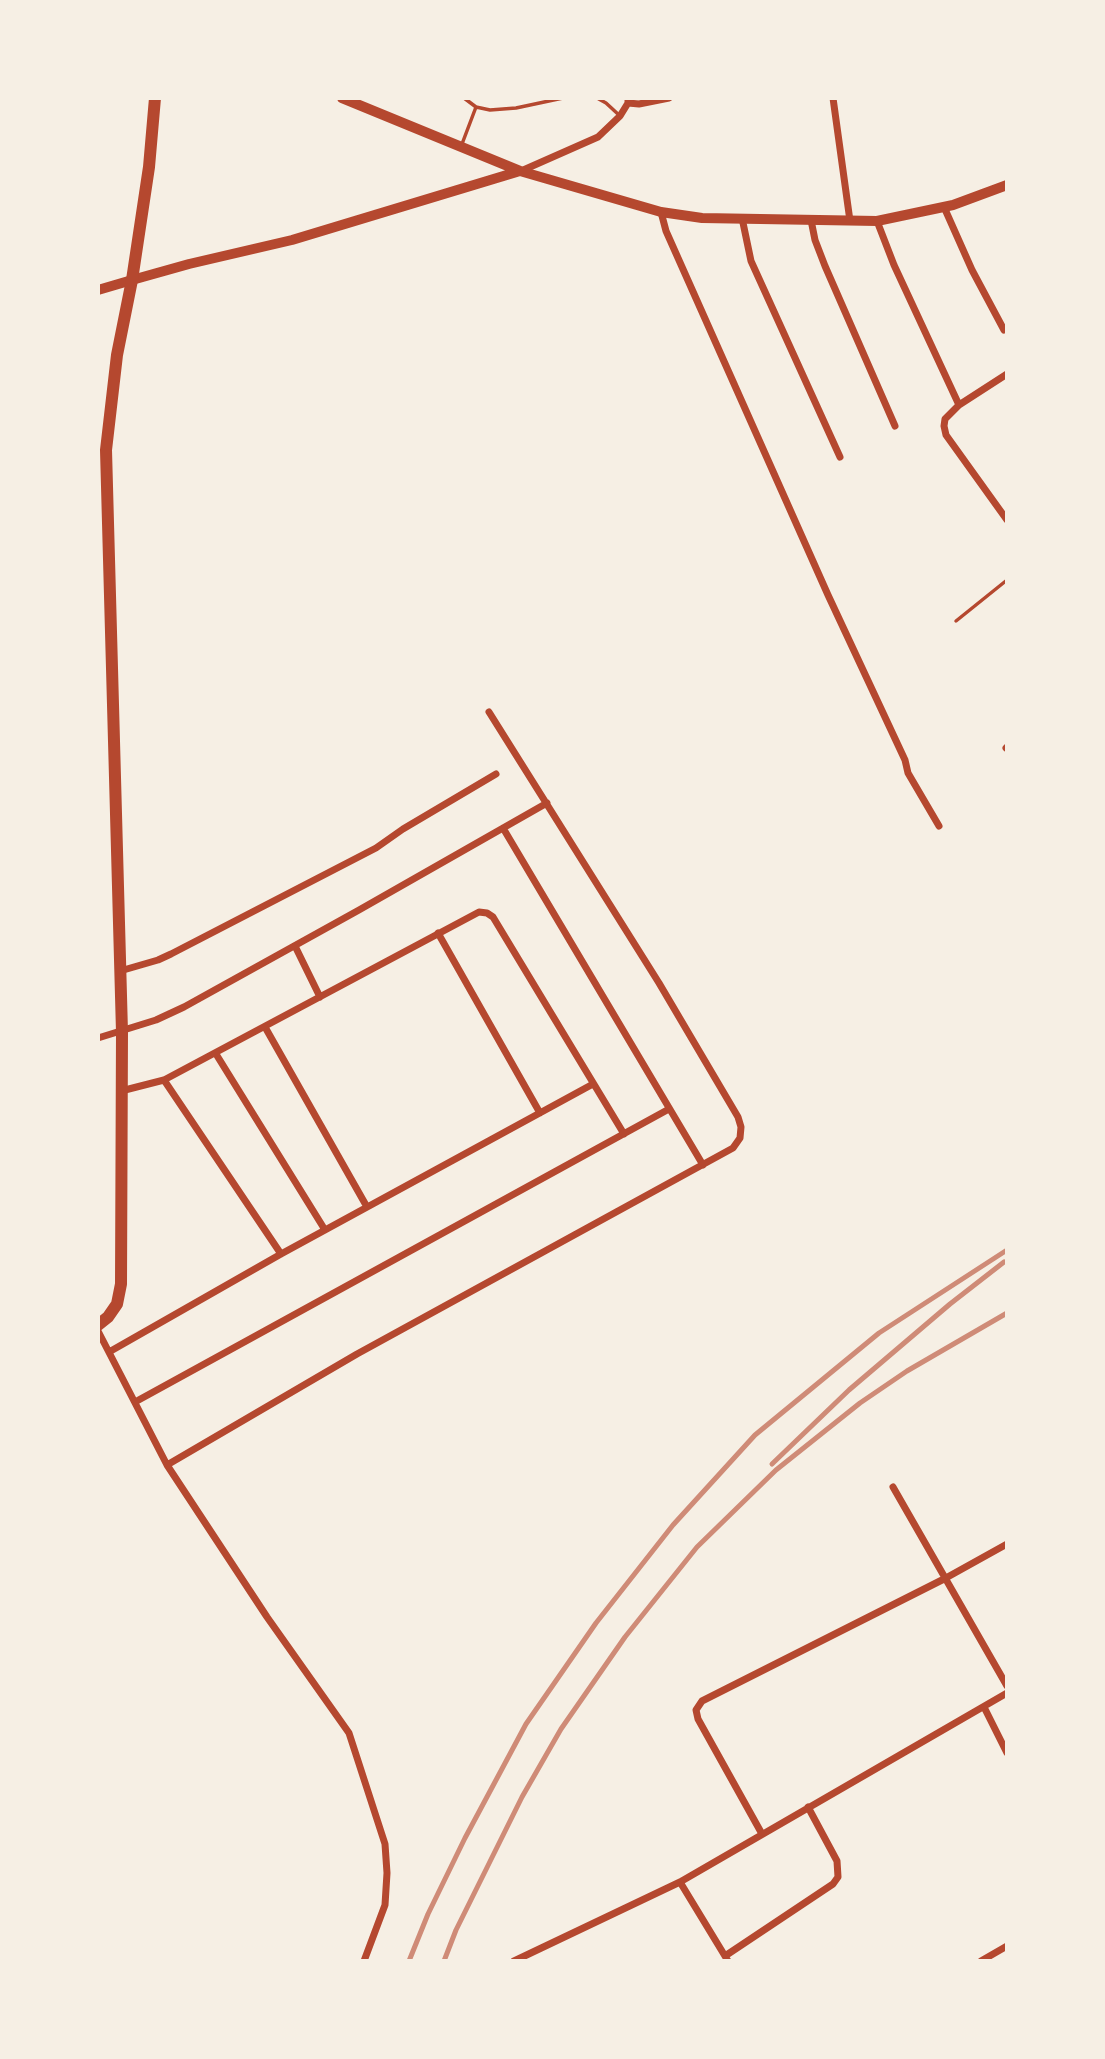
<!DOCTYPE html>
<style>
body{margin:0}
#map{position:relative;width:1105px;height:2059px;overflow:hidden;background:#f6efe4;font-family:"Archivo Narrow",sans-serif}
canvas{display:block}
.frame{position:absolute;inset:0;border:100px solid #f6efe4;pointer-events:none}
</style>
<div id="map">
<canvas width="1105" height="2059"></canvas>
<div class="frame"></div>
</div>
<script>
const c = document.querySelector('canvas').getContext('2d');
c.lineJoin = 'round';
const poly = rows => new Path2D(rows.map(r => 'M' + r).join(''));
function stroke(path, color, width, dash) { c.strokeStyle = color; c.lineWidth = width; c.lineCap = dash ? 'butt' : 'round'; c.setLineDash(dash || []); c.stroke(path); }
const service = poly([
 [464,98,476,107,490,110,516,108,563,98],
 [597,98,606,103,619,115],
 [462,144,476,107],
 [956,621,1007,580]
]);
const minor = poly([
 [833,98,850,221],
 [628,103,639,104,669,98],
 [521,171,598,137,620,116,628,103,628,98],
 [944,207,972,270,1004,330],
 [661,212,666,231,828,595,905,760,908,773,939,826],
 [742,218,751,261,840,457],
 [811,220,815,240,825,266,895,426],
 [877,221,894,265,959,405],
 [1007,374,959,405,945,419,944,426,946,435,1007,520],
 [1006,748,1007,747],
 [503,828,703,1165],
 [438,933,540,1113],
 [295,946,320,997],
 [120,971,158,960,171,954,376,848,403,829,496,774],
 [265,1027,367,1207],
 [98,1038,156,1020,184,1007,359,910,547,803],
 [216,1054,325,1230],
 [164,1080,281,1254],
 [121,1091,164,1080,479,912,487,913,493,917,624,1134],
 [98,1331,167,1465,267,1617,349,1733,385,1844,387,1873,385,1905,364,1961],
 [109,1352,281,1254,593,1084],
 [135,1402,669,1109],
 [167,1465,357,1354,733,1148,740,1138,741,1127,738,1117,659,983,489,712],
 [893,1487,1007,1686],
 [984,1707,1007,1753],
 [762,1834,698,1719,696,1710,702,1701,944,1579,1007,1544],
 [680,1882,728,1961],
 [725,1956,833,1884,838,1877,837,1861,808,1807],
 [514,1961,680,1882,1007,1693],
 [981,1961,1007,1946]
]);
const secondary = poly([
 [342,98,520,171,661,212,702,218,877,221,953,205,1007,185],
 [132,280,189,264,292,240,520,171]
]);
const primary = poly([
 [98,290,132,280]
]);
const trunk = poly([
 [98,1325,108,1317,117,1304,121,1284,122,1032,106,450,117,355,132,280,149,167,155,98]
]);
const rail = poly([
 [772,1464,849,1390,950,1304,1004,1262],
 [409,1961,428,1914,465,1838,526,1724,596,1623,673,1525,755,1435,879,1333,1007,1250],
 [444,1961,456,1930,522,1797,561,1729,625,1637,697,1547,776,1470,860,1403,907,1371,1007,1313]
]);
stroke(service, '#b5482f', 3.5);
stroke(minor, '#b5482f', 7);
stroke(secondary, '#b5482f', 10);
stroke(primary, '#b5482f', 10);
stroke(trunk, '#b5482f', 12);
stroke(rail, '#cf8b77', 5);
</script>
